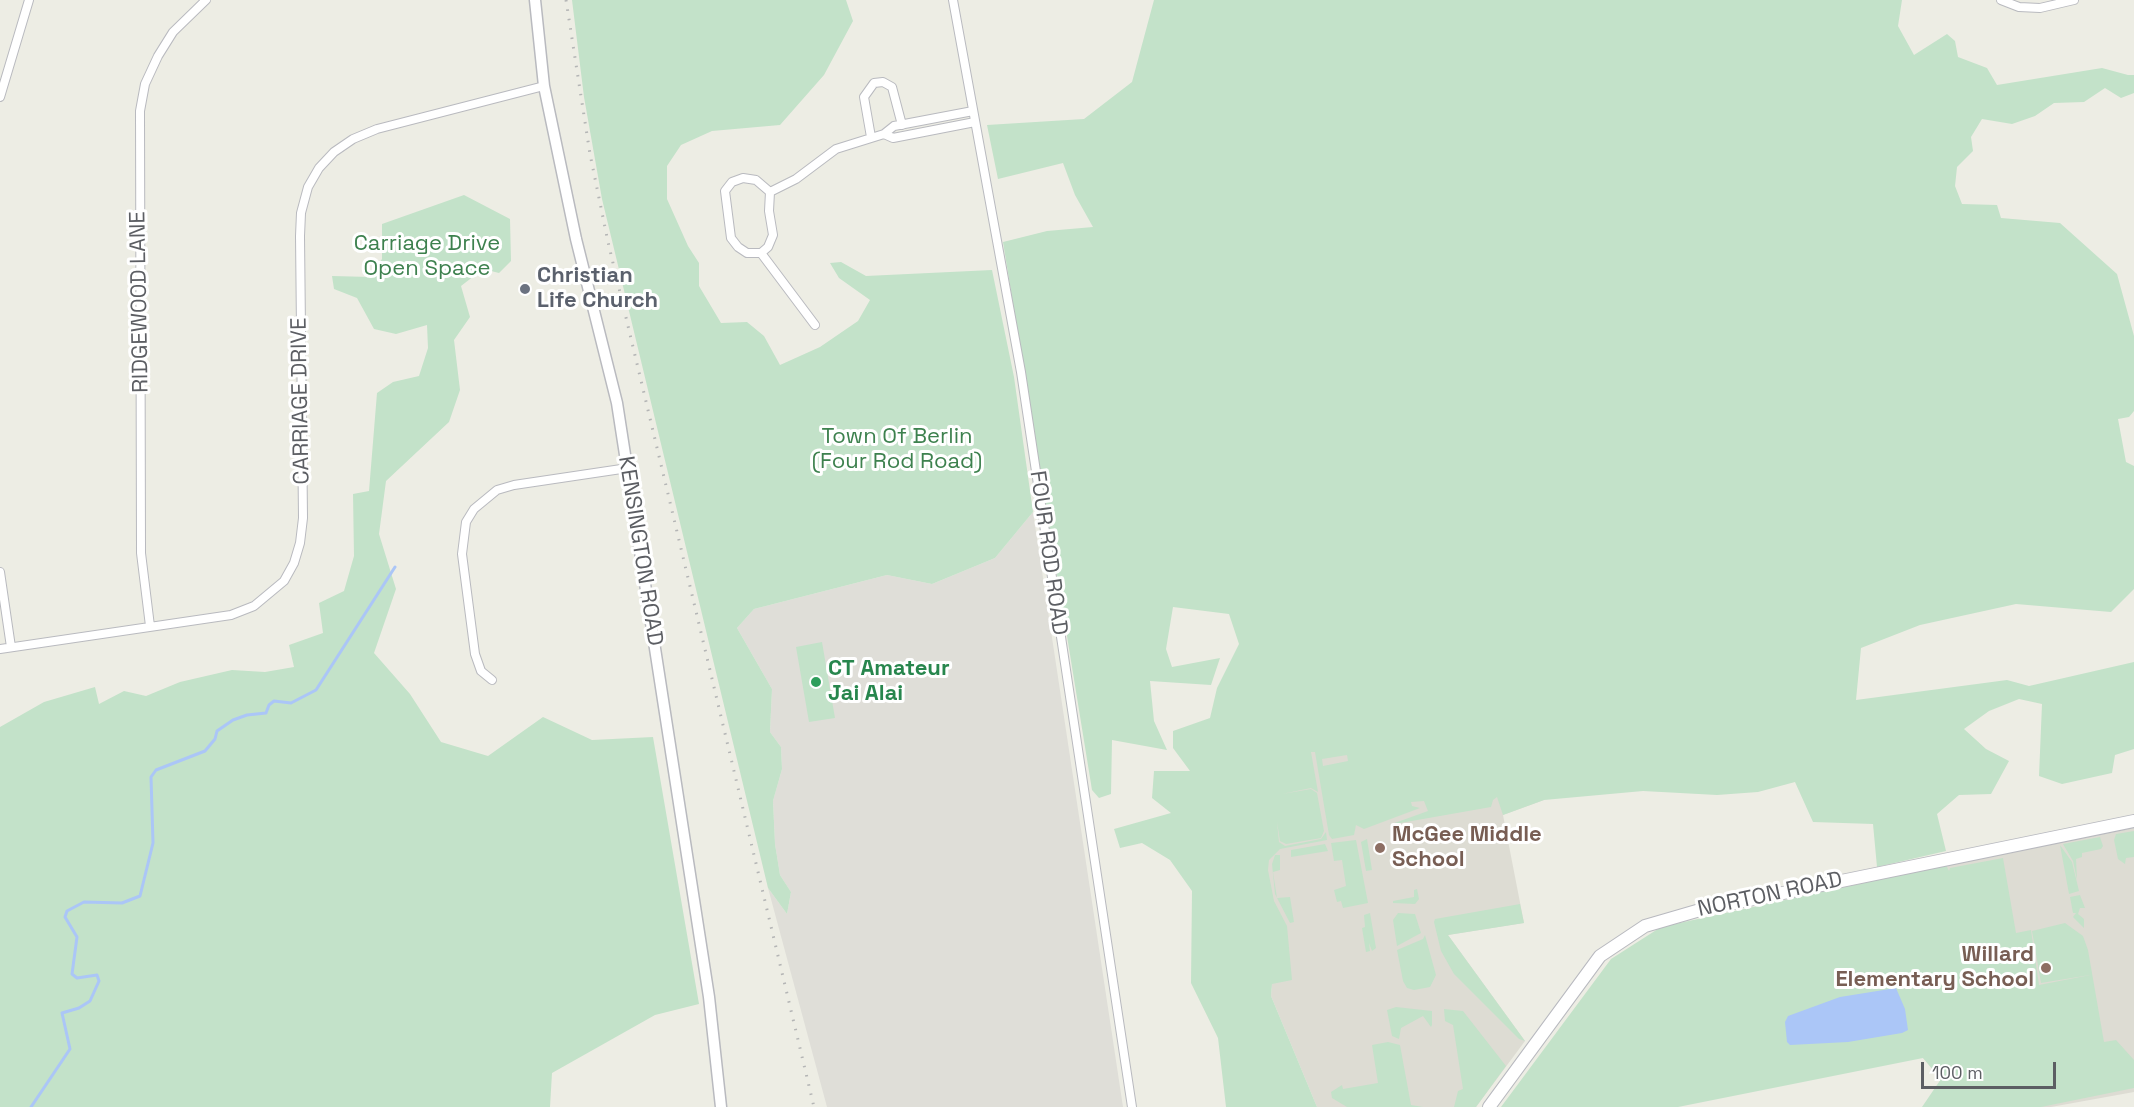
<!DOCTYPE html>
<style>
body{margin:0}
#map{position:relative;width:2134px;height:1107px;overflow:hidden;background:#edede4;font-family:"Space Grotesk",sans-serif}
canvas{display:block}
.scale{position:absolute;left:1921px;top:1062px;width:135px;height:27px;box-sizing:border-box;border:3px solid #5c5e63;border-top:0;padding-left:8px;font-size:18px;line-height:21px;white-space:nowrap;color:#5c5e63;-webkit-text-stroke:4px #fff;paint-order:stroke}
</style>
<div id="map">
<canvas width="2134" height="1107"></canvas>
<div class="scale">100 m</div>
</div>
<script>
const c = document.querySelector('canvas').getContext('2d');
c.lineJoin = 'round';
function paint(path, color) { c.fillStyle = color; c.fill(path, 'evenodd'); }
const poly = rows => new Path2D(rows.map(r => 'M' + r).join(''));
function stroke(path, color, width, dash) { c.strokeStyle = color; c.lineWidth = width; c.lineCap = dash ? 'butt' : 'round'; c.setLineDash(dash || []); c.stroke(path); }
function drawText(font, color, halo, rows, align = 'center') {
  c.font = font + ' "Space Grotesk",sans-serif'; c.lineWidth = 6; c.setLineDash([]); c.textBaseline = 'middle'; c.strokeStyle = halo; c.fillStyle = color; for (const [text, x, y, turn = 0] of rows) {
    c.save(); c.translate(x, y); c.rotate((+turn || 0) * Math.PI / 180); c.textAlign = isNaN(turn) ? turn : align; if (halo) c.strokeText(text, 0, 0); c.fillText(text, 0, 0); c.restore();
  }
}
const industrial = poly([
 [1033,512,1123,1107,827,1107,768,888,787,914,791,892,780,875,775,844,773,801,782,769,781,747,770,732,772,689,737,628,754,609,887,575,932,584,995,558]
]);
const education = poly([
 [1313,707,1544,800,1503,815,1524,923,1448,935,1525,1041,1476,1107,1317,1107,1271,996,1272,984,1237,880],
 [2134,828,2134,1092,2051,1107,1963,1107,1923,1058,1946,865]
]);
const green = poly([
 [572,0,846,0,853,21,824,75,780,125,712,131,681,145,667,166,667,199,688,246,699,263,699,286,721,323,747,322,764,336,780,365,820,347,858,321,870,300,839,278,830,263,841,262,866,276,992,270,1014,377,1033,512,995,558,932,584,887,575,754,609,737,628,772,689,770,732,781,747,782,769,773,801,775,844,780,875,791,892,787,914,768,888,602,199,584,97],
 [1154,0,1902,0,1898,26,1914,55,1947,34,1955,41,1958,57,1987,68,1997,85,2102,68,2128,75,2134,75,2134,93,2121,98,2105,88,2084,102,2054,103,2035,116,2012,124,1982,119,1971,137,1973,151,1957,167,1955,186,1962,204,1997,205,2001,218,2060,223,2117,274,2134,336,2134,411,2129,417,2118,419,2126,462,2134,466,2134,589,2111,612,2016,604,1920,625,1861,648,1856,700,2007,680,2029,686,2134,662,2134,749,2115,755,2112,773,2062,784,2039,776,2042,704,2019,699,1989,711,1964,729,1986,749,2009,761,1991,794,1959,795,1937,814,1946,851,1877,867,1873,824,1813,822,1795,782,1758,792,1717,795,1643,791,1544,800,1503,815,1497,797,1493,800,1491,807,1389,825,1428,811,1424,801,1411,802,1412,806,1420,808,1364,829,1356,825,1354,835,1332,839,1329,835,1315,752,1311,752,1318,792,1311,788,1282,794,1311,789,1317,793,1324,831,1321,838,1286,844,1280,841,1277,822,1279,842,1285,846,1321,839,1326,832,1327,840,1280,849,1269,860,1268,870,1274,901,1287,926,1292,980,1272,984,1271,996,1317,1107,1226,1107,1218,1038,1191,983,1192,891,1170,860,1142,843,1120,848,1114,829,1171,813,1152,798,1154,771,1190,771,1173,748,1173,731,1210,718,1217,688,1239,644,1229,614,1173,607,1166,649,1172,667,1220,658,1211,685,1150,681,1154,721,1167,750,1112,740,1111,794,1099,798,1092,790,1003,242,1047,231,1093,227,1075,195,1063,163,998,179,987,125,1084,119,1132,82],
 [1347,755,1348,761,1323,766,1322,759],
 [464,195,510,219,511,261,499,273,483,269,461,286,470,317,454,340,460,390,449,422,386,481,379,534,396,589,374,653,410,694,441,742,488,756,543,717,592,740,653,737,699,1004,655,1015,552,1073,550,1107,0,1107,0,727,44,702,95,687,99,704,124,691,146,696,180,682,232,670,265,672,294,667,289,645,323,633,319,603,344,591,354,556,353,494,369,491,377,393,393,382,419,376,428,348,427,325,396,334,374,329,357,298,334,289,332,276,371,277,382,259,382,224],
 [822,642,835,718,809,722,796,647],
 [2134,831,2134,857,2126,858,2125,864,2118,859,2114,840,2116,834],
 [2100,837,2103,846,2101,849,2082,853,2082,857,2076,859,2077,880,2073,861,2063,844],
 [1367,839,1372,870,1366,871,1361,842],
 [1356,840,1368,903,1343,908,1341,901,1337,902,1334,890,1346,886,1342,860,1334,861,1331,843],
 [1325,844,1328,851,1291,857,1291,850],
 [2060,845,2072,862,2079,891,2069,894],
 [1275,855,1280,855,1280,870,1273,872,1277,898,1290,897,1294,922,1290,923,1275,894,1272,864],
 [2003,858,2016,933,2031,930,2039,985,2090,975,2041,983,2032,931,2065,923,2083,936,2088,950,2104,1042,2116,1040,2134,1060,2134,1088,2041,1107,1922,1107,1941,1079,1923,1058,1678,1107,1501,1107,1611,959,1661,927,1946,865,1949,871,1950,868],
 [1417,889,1419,899,1415,904,1393,903,1393,901,1414,897,1414,890],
 [2080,895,2085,908,2080,908,2078,914,2084,919,2084,928,2073,917,2076,913,2073,913,2070,897],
 [1520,904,1524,923,1448,935,1525,1041,1519,1039,1454,974,1441,951,1434,922,1435,919],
 [1370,913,1376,948,1372,951,1369,943,1370,951,1366,952,1362,928,1365,927,1364,915],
 [1398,913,1415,914,1421,933,1397,946,1393,920],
 [1425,935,1436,975,1430,987,1414,990,1407,988,1403,981,1397,950,1423,939],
 [1396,1007,1432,1011,1432,1025,1431,1027,1423,1016,1401,1028,1399,1039,1392,1036,1387,1010],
 [1444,1009,1463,1011,1506,1066,1476,1107,1454,1107,1458,1091,1463,1089,1453,1025,1445,1021],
 [1388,1042,1400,1045,1411,1105,1423,1107,1347,1107,1332,1098,1331,1092,1342,1085,1343,1089,1378,1083,1372,1045]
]);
const water = poly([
 [1896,988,1905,1009,1908,1030,1902,1033,1848,1042,1790,1045,1787,1042,1785,1022,1788,1016,1840,997]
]);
const stream = poly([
 [31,1107,70,1049,62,1013,79,1008,90,1001,99,981,97,975,77,978,72,974,77,937,65,917,67,911,84,902,122,903,140,896,153,843,151,777,156,770,205,751,215,739,217,731,233,720,247,715,266,713,269,705,274,701,291,703,316,690,395,567]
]);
const minor = poly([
 [953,0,1021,372,1132,1107],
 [2001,0,2019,7,2040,8,2074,0],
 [0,97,29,0],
 [973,111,894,126,884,134,893,138,975,122],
 [871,137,864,97,874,83,883,82,892,87,902,125],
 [770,192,769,211,773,235,768,247,761,253,747,253,738,247,731,238,725,191,732,182,743,178,756,180,770,192,796,179,836,149,884,134],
 [761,253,815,325],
 [0,572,11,647],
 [150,626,141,553,140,111,145,84,158,56,173,32,206,0],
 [0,649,231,615,254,606,284,581,294,563,300,543,303,518,300,236,301,213,308,187,319,168,334,152,353,139,377,129,544,86],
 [492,680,481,671,475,654,462,554,466,522,474,509,497,490,514,485,628,468]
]);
const tertiary = poly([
 [535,0,544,86,576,239,617,403,709,997,721,1107]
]);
const secondary = poly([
 [1489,1107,1600,956,1645,926,1700,910,2134,821]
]);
const rail = poly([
 [566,0,590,154,608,242,814,1107]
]);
const markers = [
 [525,289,6,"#6b7280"],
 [816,682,6,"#2e9e5b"],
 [1380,848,6,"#8d6e63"],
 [2046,968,6,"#8d6e63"]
];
const parkNames = [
 ["Carriage Drive",427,244],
 ["Open Space",427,269],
 ["Town Of Berlin",897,437],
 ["(Four Rod Road)",897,462]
];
const worshipNames = [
 ["Christian",537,276],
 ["Life Church",537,301]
];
const streetNames = [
 ["RIDGEWOOD LANE",140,302,-91],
 ["CARRIAGE DRIVE",301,401,-91],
 ["KENSINGTON ROAD",640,551,81],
 ["FOUR ROD ROAD",1048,553,82],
 ["NORTON ROAD",1770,895,-12]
];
const leisureNames = [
 ["CT Amateur",828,669],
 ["Jai Alai",828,694]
];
const educationNames = [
 ["McGee Middle",1392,835],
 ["School",1392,860],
 ["Willard",2034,955,"right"],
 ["Elementary School",2034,980,"right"]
];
paint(industrial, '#dfded8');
paint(education, '#dddcd3');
paint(green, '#c3e2c9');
paint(water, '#abc6f7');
stroke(stream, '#abc6f7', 3);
stroke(minor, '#b9babf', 10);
stroke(tertiary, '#b9babf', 13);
stroke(secondary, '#b8b9bf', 14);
stroke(minor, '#fff', 8);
stroke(tertiary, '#fff', 10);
stroke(secondary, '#fff', 12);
stroke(rail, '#b4b5b5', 3, [1.5, 8]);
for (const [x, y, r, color] of markers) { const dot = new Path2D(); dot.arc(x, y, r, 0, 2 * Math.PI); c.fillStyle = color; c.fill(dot); stroke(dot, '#fff', 2); }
drawText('22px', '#3d814e', '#fff', parkNames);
drawText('bold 22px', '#5b616d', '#fff', worshipNames, 'left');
drawText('22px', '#5c5e63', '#fff', streetNames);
drawText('bold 22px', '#27864d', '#fff', leisureNames, 'left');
drawText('bold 22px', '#785e54', '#fff', educationNames, 'left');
</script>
